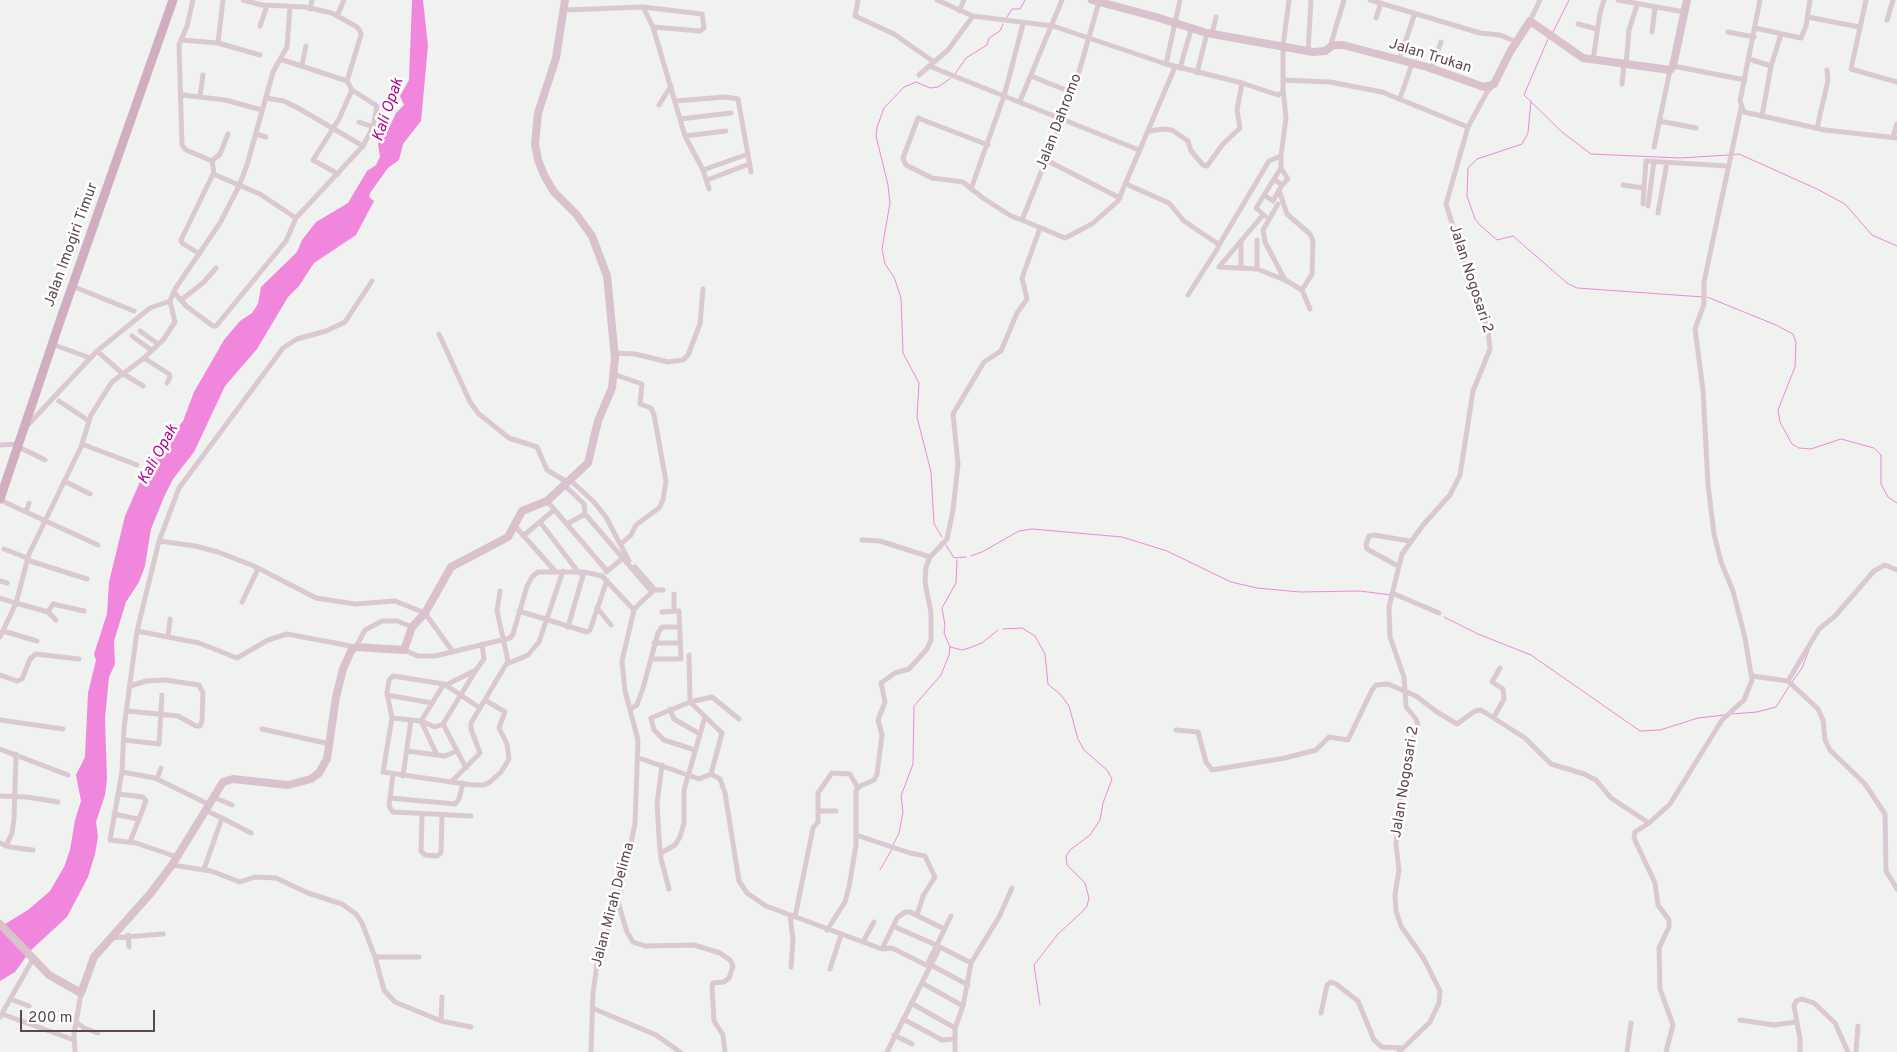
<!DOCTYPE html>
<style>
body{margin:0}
#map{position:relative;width:1897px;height:1052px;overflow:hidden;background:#eff2ef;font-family:Overpass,sans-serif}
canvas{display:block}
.scale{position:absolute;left:20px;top:1010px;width:135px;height:22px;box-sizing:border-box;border:2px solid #5e4753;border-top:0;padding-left:6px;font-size:15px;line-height:18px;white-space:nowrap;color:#5e4753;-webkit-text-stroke:4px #fff;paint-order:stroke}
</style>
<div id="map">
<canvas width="1897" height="1052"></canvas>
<div class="scale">200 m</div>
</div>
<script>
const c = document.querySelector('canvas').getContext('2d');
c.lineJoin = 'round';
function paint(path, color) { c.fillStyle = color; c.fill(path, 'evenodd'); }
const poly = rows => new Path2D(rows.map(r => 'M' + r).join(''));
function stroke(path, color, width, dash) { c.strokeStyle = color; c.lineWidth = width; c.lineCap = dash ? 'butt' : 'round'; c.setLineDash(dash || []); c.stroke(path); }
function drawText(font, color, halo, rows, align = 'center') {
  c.font = font + ' Overpass,sans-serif'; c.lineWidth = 5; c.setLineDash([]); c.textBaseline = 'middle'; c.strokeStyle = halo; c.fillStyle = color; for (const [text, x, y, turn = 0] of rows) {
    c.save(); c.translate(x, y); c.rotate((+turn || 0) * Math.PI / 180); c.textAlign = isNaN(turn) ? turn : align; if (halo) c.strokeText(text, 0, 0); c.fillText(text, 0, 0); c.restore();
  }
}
const water = poly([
 [412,0,423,0,428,46,421,121,403,144,399,160,388,168,370,193,369,197,374,201,356,235,314,263,299,286,288,297,257,349,225,386,194,452,173,479,164,497,151,529,145,566,139,582,126,602,114,641,115,664,109,677,105,718,107,779,105,795,96,822,98,837,95,854,88,877,67,917,30,951,15,972,0,981,0,927,28,910,50,891,64,867,70,850,75,820,81,801,76,775,85,757,88,693,96,660,94,654,107,614,109,582,125,516,146,468,183,421,194,392,224,340,240,321,252,313,258,304,261,287,297,252,302,240,316,222,348,203,367,171,376,165,380,157,378,144,379,139,388,130,396,113,404,105,400,96,409,80]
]);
const stream = poly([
 [1007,17,1012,9,1020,9,1025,0],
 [1552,34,1569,0],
 [1548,39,1524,95,1562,132,1591,154,1680,158,1729,155],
 [955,74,966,58,987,45,989,38,1000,31,1003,24],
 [1531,101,1528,133,1522,144,1477,159,1468,168,1467,196,1475,219,1480,225,1497,240,1513,236,1567,283,1577,288,1703,297],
 [1733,155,1739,154,1817,189,1845,204,1872,235,1897,246],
 [1707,297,1776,325,1793,334,1796,342,1795,367,1778,410,1780,422,1792,444,1799,448,1811,449,1841,439,1874,448,1881,455,1881,484,1888,497,1897,503],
 [942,537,934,524,931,472,917,417,919,383,903,353,901,298,894,277,885,264,882,249,890,203,888,185,876,136,877,127,884,108,904,87,916,82,930,88,938,87,951,78],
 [946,545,954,558,966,557],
 [971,556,982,552,1019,531,1032,529,1122,537,1167,551,1231,582,1257,588,1300,592,1360,591,1391,595],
 [1444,617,1478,634,1531,655,1640,731,1660,730,1698,718,1725,715],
 [1003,629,1022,628,1035,636,1045,654,1048,684,1061,695,1069,706,1078,739,1084,750,1107,770,1112,779,1103,803,1100,820,1090,835,1070,850,1066,856,1067,865,1085,883,1089,898,1087,906,1082,912,1058,934,1034,965,1040,1005],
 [950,647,962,650,969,648,982,643,998,630],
 [1792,682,1802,668,1809,650],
 [1732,714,1757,712,1776,707,1790,685],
 [893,845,899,833,903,812,901,796,913,764,914,706,941,675,949,655,950,647,944,633,945,625,942,608,956,583,957,560],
 [880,870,892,849]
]);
const street = poly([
 [193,0,187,26,179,45,182,145,186,150,212,161,214,173],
 [243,0,262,5,305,7,332,13,357,27,360,31,361,35,347,81,352,90,339,119,313,160,338,174],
 [858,0,855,16,894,34,934,62],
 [937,0,973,16,1053,26,1166,64,1242,83,1278,95,1283,92,1283,46,1289,0],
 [1370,0,1480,33,1500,35,1517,42],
 [1618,0,1684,12],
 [1760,0,1740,101,1744,112,1825,130,1897,138],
 [1866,0,1851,69,1897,82],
 [1099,2,1073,93,1022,220,1065,238,1092,224,1118,201,1175,67],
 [643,7,653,27,685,136,703,170,709,189],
 [310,9,312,0],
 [565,10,643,7,702,14,704,28,700,31,653,27],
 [959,11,964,0],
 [337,16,344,0],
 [1808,17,1859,27],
 [1376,18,1381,3],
 [1887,20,1893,0],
 [1530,21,1540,0],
 [1578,24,1597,29],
 [260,26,267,6],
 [1755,28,1801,38,1806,26,1810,0],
 [1652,32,1655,8],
 [1728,32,1754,37],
 [1212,34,1216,17],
 [181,40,218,43,223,0],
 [218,43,260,55],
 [1330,47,1344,0],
 [1308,51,1311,0],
 [280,59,347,81],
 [1749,59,1771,66],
 [1399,60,1415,13],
 [1593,60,1600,13,1604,0],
 [1166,64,1180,0],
 [302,65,306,46],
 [1626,65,1629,30,1637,5],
 [929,66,1139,150],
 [1673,66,1745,80],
 [1180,68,1191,30],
 [1431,69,1441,42],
 [1197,73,1207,33],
 [919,75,948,50,973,16],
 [1031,76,1073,93],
 [1283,80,1330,82,1382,92,1468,127],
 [1622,84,1624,65],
 [182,95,225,100,262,110],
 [200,97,203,75],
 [266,98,284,101,298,108,363,146],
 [1400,98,1412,64],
 [675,101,725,97,738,99,751,172],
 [1020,101,1062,0],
 [659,105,671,86],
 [1762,116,1771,66,1781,34],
 [680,119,731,113],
 [1659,121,1696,128],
 [359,122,373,127],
 [1817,128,1828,80,1827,70],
 [1149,131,1163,129,1172,130,1188,141,1191,151,1203,165,1207,166,1223,144,1240,128,1237,110,1242,83],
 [256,134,266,137],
 [685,136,726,131],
 [1893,137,1897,124],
 [988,145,918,118,903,158,906,165,932,178,963,182,983,198,1011,216,1022,220],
 [1654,147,1670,70],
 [1046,160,1120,198],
 [212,161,220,154,228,134],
 [1281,168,1274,179,1282,185],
 [703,170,748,154],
 [707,180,749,164],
 [1126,184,1169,203,1184,221,1218,244,1218,248,1188,295],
 [1623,185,1644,188,1643,204],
 [1644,188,1646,161,1727,166],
 [971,189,1004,96,1023,24],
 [1279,190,1287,214,1310,234,1313,241,1312,274,1302,290,1310,309],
 [1264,195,1273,201,1282,185,1288,179,1281,168,1281,156],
 [1278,204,1263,230,1265,242,1285,280,1302,290],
 [1648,206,1654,161],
 [1658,213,1667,162],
 [1263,215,1219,267,1257,269,1285,280],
 [1265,216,1256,208,1274,179],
 [296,218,363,146,373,127,377,106,352,90],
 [1219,245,1269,161,1281,156,1286,118,1283,89],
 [1241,267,1241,243],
 [1257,269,1257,240],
 [72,286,134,311],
 [174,292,186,306,213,326,216,326,286,241,296,218,260,194,213,174,181,240,182,243,198,253],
 [181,300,204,282,216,268],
 [140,331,158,344],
 [439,334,470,402,479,414,509,438,537,447,547,470,567,482],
 [132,336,151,350],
 [52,344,90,358],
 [97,351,122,373,143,386],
 [615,353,635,354,668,362,683,360,688,355,700,324,703,289],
 [144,358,169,374,170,377,167,383],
 [613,374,642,384,640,404,651,408,654,415,666,481,663,500,659,508,636,525,631,535,622,543],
 [59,401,89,421],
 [26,427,97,351,150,308,170,301],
 [82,444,137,465],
 [0,445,18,444],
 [17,446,45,460],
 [570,480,593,501,606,517,629,561],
 [64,481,90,494],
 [564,485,584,504,585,514,652,592,634,609],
 [0,500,98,545],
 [547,501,607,571],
 [26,512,29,503],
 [540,522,579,573],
 [567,524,585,514],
 [514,525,555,571],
 [523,536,554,510],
 [862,540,880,541,930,557],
 [159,541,179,488,283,348,297,339,326,331,345,322,372,281],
 [4,549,27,558],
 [27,560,87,579],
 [1398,566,1367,549,1366,544,1369,536,1374,535,1410,541],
 [635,567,655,590,663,590],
 [606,572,623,558],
 [0,581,7,583],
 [1392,593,1439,613],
 [674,594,674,611],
 [0,598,15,603],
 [242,602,258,569],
 [16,603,48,612,56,620],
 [597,608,611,625],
 [519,611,587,632,590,630,607,580],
 [48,612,53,604,84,611],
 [568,627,584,572],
 [3,631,37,641],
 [137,631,199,643,237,658,268,640,287,634,356,647,365,630,382,621,397,621,412,627],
 [0,637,16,603,29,554,81,447,91,415,112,382,144,358,163,340,175,322,170,301,175,289,220,223,239,186,247,165,273,72,287,47,290,7],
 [168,637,170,619],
 [654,643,680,643],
 [404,650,418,656,435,656,510,638,513,634,527,586,532,577,538,572,584,572,602,576,634,610,622,661,625,691,638,740,635,824,618,902,597,964,593,993,591,1052],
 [651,659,681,659,679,611,662,612],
 [507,664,528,655,539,642,563,571],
 [0,675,17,681,22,679,30,659,36,654,79,659],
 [1752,676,1788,681,1818,709,1823,720,1825,740,1830,750,1865,784,1885,814,1886,871,1897,889],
 [1788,681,1819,629,1835,616,1874,571,1885,565,1897,570],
 [446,685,476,670,484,659,482,644],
 [387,695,432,703],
 [480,708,444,684,393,676,389,680,387,693,392,718,383,772,472,785,484,785,490,782,501,772,509,759,507,744,499,728,505,712,485,700],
 [630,709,637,705,643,688,658,633,662,627,679,627],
 [670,709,674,719,700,734],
 [127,711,178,716,196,726,200,726,202,721,203,693,199,685,165,680,146,681,130,686],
 [1494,717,1504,699,1503,689,1492,682,1500,668],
 [392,718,421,721,435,727,443,724,476,670],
 [0,720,63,729],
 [421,721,444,684],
 [421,721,437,755],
 [443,724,466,768],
 [262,729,330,744],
 [1176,730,1198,732,1206,762,1212,770,1285,758,1316,750,1329,737,1348,740,1372,690,1376,685,1388,684,1416,696,1437,712,1457,724,1475,711,1481,710,1525,738,1551,764,1584,774,1596,780,1611,798,1649,823,1670,804,1722,720,1744,700,1752,680,1745,638,1733,591,1721,562,1714,534,1708,485,1703,390,1695,329,1704,304,1704,282,1741,108],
 [124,740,159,744,162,695],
 [0,749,68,775],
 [695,750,664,740,654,730,651,718,690,702,712,697,739,719],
 [407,751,445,756,457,751],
 [639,758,699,779,711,774,722,733,690,702,689,655],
 [662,765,657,804,659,837,661,859,669,889],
 [122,772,155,778,208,804],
 [393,774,389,806,393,812,471,816],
 [711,774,720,779,725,793,739,881,747,893,766,906,882,949,892,948,930,967],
 [403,776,411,720],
 [157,779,161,768],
 [452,781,480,753,471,729,471,723,508,661,497,611,500,591],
 [119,794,143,797,146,801,130,842],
 [0,796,27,797,58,802],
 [213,797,232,805],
 [390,798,455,804,459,799,463,783],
 [818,811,836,811],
 [114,814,138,819],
 [422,815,421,851,425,855,437,856,441,853,442,815],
 [222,818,251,833],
 [1649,823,1635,832,1634,838,1655,883,1658,905,1669,920,1669,927,1659,948,1660,989,1673,1025,1666,1052],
 [856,835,910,853,925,856,935,877,923,896,917,915],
 [0,843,10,847,33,850],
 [6,846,12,833,14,819,16,754],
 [661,853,675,845,680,837,684,823,684,790,705,717],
 [177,857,136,843,110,840,122,772,124,728,137,631,159,541,195,546,218,552,254,566,316,598,355,604,395,601,425,613,453,652],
 [172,865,211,871,240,882,255,877,276,878,308,893,342,904,356,914,362,923,375,957,384,990,395,1002,441,1021,471,1027],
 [204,869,222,818,205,810],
 [618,902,627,932,633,942,645,946,694,945,720,953,730,960,733,966,729,978,724,982,713,983,712,988,714,1021,723,1035,725,1052],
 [790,915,793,940,791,967],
 [795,917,813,828,818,822,818,793,832,773,850,774,858,788],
 [893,926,936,945],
 [827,930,845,902,849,887,856,845,856,791,860,786,874,780,877,774,882,735,878,720,885,702,881,683,895,673,909,669,927,649,931,640,931,613,925,582,926,567,930,557,947,539,953,510,958,464,953,414,984,362,1001,351,1017,313,1027,299,1022,278,1040,228],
 [128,935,129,947],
 [111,938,163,934],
 [863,942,874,922],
 [940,947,971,963],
 [882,949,897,918,905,912,910,912,944,929],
 [375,957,419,957],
 [971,963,999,917,1012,888],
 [927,965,951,916],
 [931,965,968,985],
 [830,969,841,935],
 [922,983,963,1006],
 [10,999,29,1006],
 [911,1003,955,1028],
 [592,1008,656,1035,680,1052],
 [1321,1013,1327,985,1331,982,1336,984,1358,1001,1374,1040,1382,1047,1402,1048],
 [2,1014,74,1040],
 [0,1017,33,959],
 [903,1019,942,1040,955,1039],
 [1740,1020,1774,1025,1796,1022],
 [441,1021,442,997],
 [76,1022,84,1028,98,1033],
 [894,1035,912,1044],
 [75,1052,74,1034,81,993],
 [887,1052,940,947],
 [955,1052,955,1028,963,1006,971,963],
 [1399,1052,1430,1022,1439,1003,1440,991,1424,959,1401,926,1396,911,1395,895,1399,870,1396,845,1398,818,1408,756,1418,725,1416,719,1406,707,1404,677,1390,637,1389,607,1402,554,1423,525,1450,495,1460,475,1473,391,1490,349,1488,329,1479,309,1446,204,1468,127,1487,92,1494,84],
 [1627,1052,1631,1023],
 [1800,1052,1800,1039,1794,1006,1796,1001,1802,999,1814,1003,1835,1023,1848,1052],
 [1856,1052,1858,1026]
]);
const secondary = poly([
 [1092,0,1156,17,1207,33,1313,52,1325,51,1333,45,1343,45,1427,67,1484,87,1494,84,1510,52,1530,21,1583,58,1670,70,1673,66,1687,0],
 [0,924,49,975,81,993,94,957,150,894,172,865,223,782,233,779,288,785,311,779,319,773,327,759,336,697,343,669,351,651,356,647,404,650,412,627,425,613,451,567,508,537,522,511,547,501,588,463,598,421,612,388,615,358,607,276,592,236,576,214,554,192,545,177,538,160,535,144,538,113,556,58,565,0]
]);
const primary = poly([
 [0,499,60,321,173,0]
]);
const streetNames = [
 ["Jalan Trukan",1430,57,17],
 ["Jalan Dahromo",1060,122,-69],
 ["Jalan Imogiri Timur",72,245,-70],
 ["Jalan Nogosari 2",1470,279,72],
 ["Jalan Nogosari 2",1406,782,-81],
 ["Jalan Mirah Delima",614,905,-75]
];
const waterNames = [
 ["Kali Opak",389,110,-71],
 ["Kali Opak",159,455,-61]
];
paint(water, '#f087dc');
stroke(stream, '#f087dc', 1);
stroke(street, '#dac9d2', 5);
stroke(secondary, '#d9c1cd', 8);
stroke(primary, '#d0aebf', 9);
drawText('15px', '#5e4753', '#fff', streetNames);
drawText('italic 16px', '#b20690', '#fff', waterNames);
</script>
